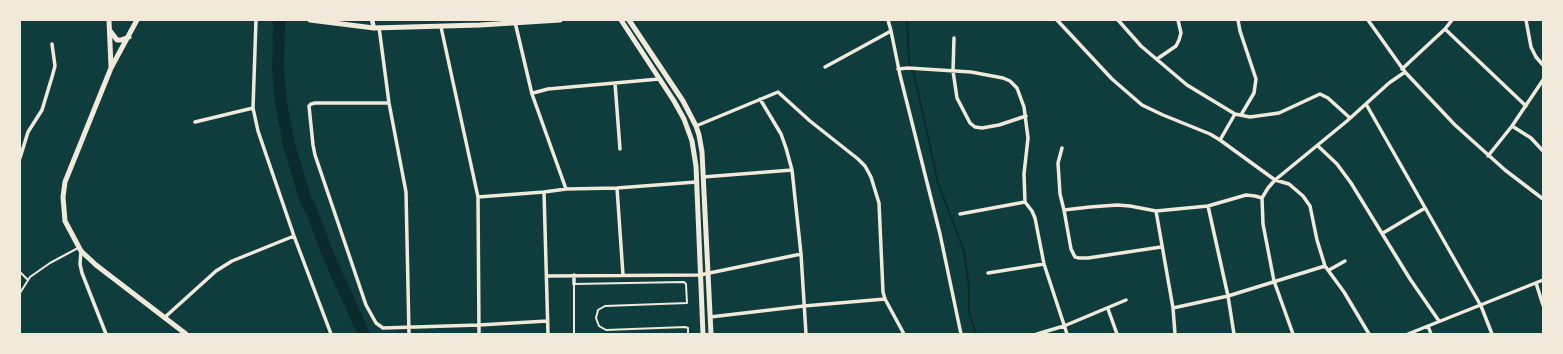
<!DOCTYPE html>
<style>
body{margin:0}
#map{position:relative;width:1563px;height:354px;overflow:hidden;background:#0f3d3e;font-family:Inter,sans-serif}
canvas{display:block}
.frame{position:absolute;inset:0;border:21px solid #f1e9da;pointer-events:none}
</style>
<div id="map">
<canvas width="1563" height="354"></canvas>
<div class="frame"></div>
</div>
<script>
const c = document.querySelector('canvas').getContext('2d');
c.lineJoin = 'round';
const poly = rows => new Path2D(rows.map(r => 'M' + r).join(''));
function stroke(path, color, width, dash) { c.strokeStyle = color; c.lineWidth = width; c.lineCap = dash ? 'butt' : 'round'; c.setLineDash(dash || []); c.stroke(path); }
const stream = poly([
 [907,20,909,62,914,74,938,183,964,251,969,287,969,312,976,334]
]);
const river = poly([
 [279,20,278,72,281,103,289,145,305,198,312,212,328,255,364,334]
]);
const service = poly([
 [20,272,28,280],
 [20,293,30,277,50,263,78,248],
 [574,334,574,284,684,282,686,284,687,303,605,306,598,310,596,318,599,326,606,330,685,327,688,328,688,334]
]);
const minor = poly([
 [256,20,253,108,258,131,294,236,331,334],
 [888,20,891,31,900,75,940,234,961,334],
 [1057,20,1112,79,1142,105,1163,115,1210,134,1220,140,1275,180,1289,184,1303,196,1310,206,1317,240,1325,266,1344,292,1369,334],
 [1118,20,1141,46,1187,85,1235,114,1250,117,1279,113,1320,94,1328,98,1350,118],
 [1238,20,1240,31,1256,79,1254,93,1241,115],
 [1368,20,1405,72,1455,125,1505,170,1543,199],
 [1526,20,1531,47,1536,57,1543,65],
 [515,22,532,94],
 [379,27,389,103,406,192,409,334],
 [441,27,478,197,479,334],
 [1445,29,1526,106],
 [954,38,953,71,957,98,970,123,975,127,982,128,999,125,1026,116],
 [1157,59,1176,46,1179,40,1181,33,1178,20],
 [825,67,891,31],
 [898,69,908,68,971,72,1003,78,1010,81,1017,88,1024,107,1028,138,1024,174,1025,202,1032,211,1035,218,1044,264,1067,334],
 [1402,69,1445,29,1452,20],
 [615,83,620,149],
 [760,99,781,134,786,148,792,170,801,254,806,334],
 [389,103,315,103,311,104,309,106,313,145,315,155,366,305,376,323,383,328,479,325,547,321],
 [1366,104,1481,306,1492,334],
 [195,122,253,108],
 [696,126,778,92,810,121,858,159,865,166,871,177,879,203,883,292,885,299,904,334],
 [1512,126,1531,138,1543,151],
 [1220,140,1235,114],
 [1318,146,1337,164,1351,183,1410,279,1439,321],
 [1062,148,1058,163,1060,194,1064,210,1071,249,1075,257,1079,258,1088,258,1161,247],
 [1488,156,1512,126,1543,80],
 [20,158,28,132,42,110,52,77,55,66,52,44],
 [703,177,792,170],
 [617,188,623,275],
 [566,189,532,94,533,93,548,89,659,79],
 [544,192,548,334],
 [478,197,544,192,566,189,617,188,696,182],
 [1208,206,1228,296,1234,334],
 [1064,210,1090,207,1117,205,1130,206,1156,211,1208,206,1246,195,1255,196,1262,198],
 [1156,211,1173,308,1175,334],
 [960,214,1025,202],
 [1383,233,1425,208],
 [81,251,80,264,82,273,106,334],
 [1329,270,1345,261],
 [988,273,1044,264],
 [547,276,700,275,801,254],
 [1536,283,1543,305],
 [574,284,574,275],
 [1173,308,1228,296,1325,266],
 [1108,309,1117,334],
 [710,317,804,306,885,299],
 [164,318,216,271,232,261,294,236],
 [1428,326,1431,334],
 [1037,334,1064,326,1126,300],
 [1293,334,1274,281,1263,224,1262,198,1268,188,1275,180,1347,121,1389,83,1405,72],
 [1408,334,1543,280]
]);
const tertiary = poly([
 [372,20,374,28]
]);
const secondary = poly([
 [109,20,111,67],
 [137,20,111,68,65,182,63,197,65,221,81,251,96,265,186,334],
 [310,20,374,28,480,25,560,20],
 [621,20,674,101,684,119,692,141,696,166,703,334],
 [629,20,683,101,696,126,699,135,702,152,711,334],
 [111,32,117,40,121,40,129,37]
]);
stroke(stream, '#0a2a2b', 2);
stroke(river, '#0a2a2b', 12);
stroke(service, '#f1e9da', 2);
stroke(minor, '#f1e9da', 3.5);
stroke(tertiary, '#f1e9da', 4.5);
stroke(secondary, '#f1e9da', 5);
</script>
